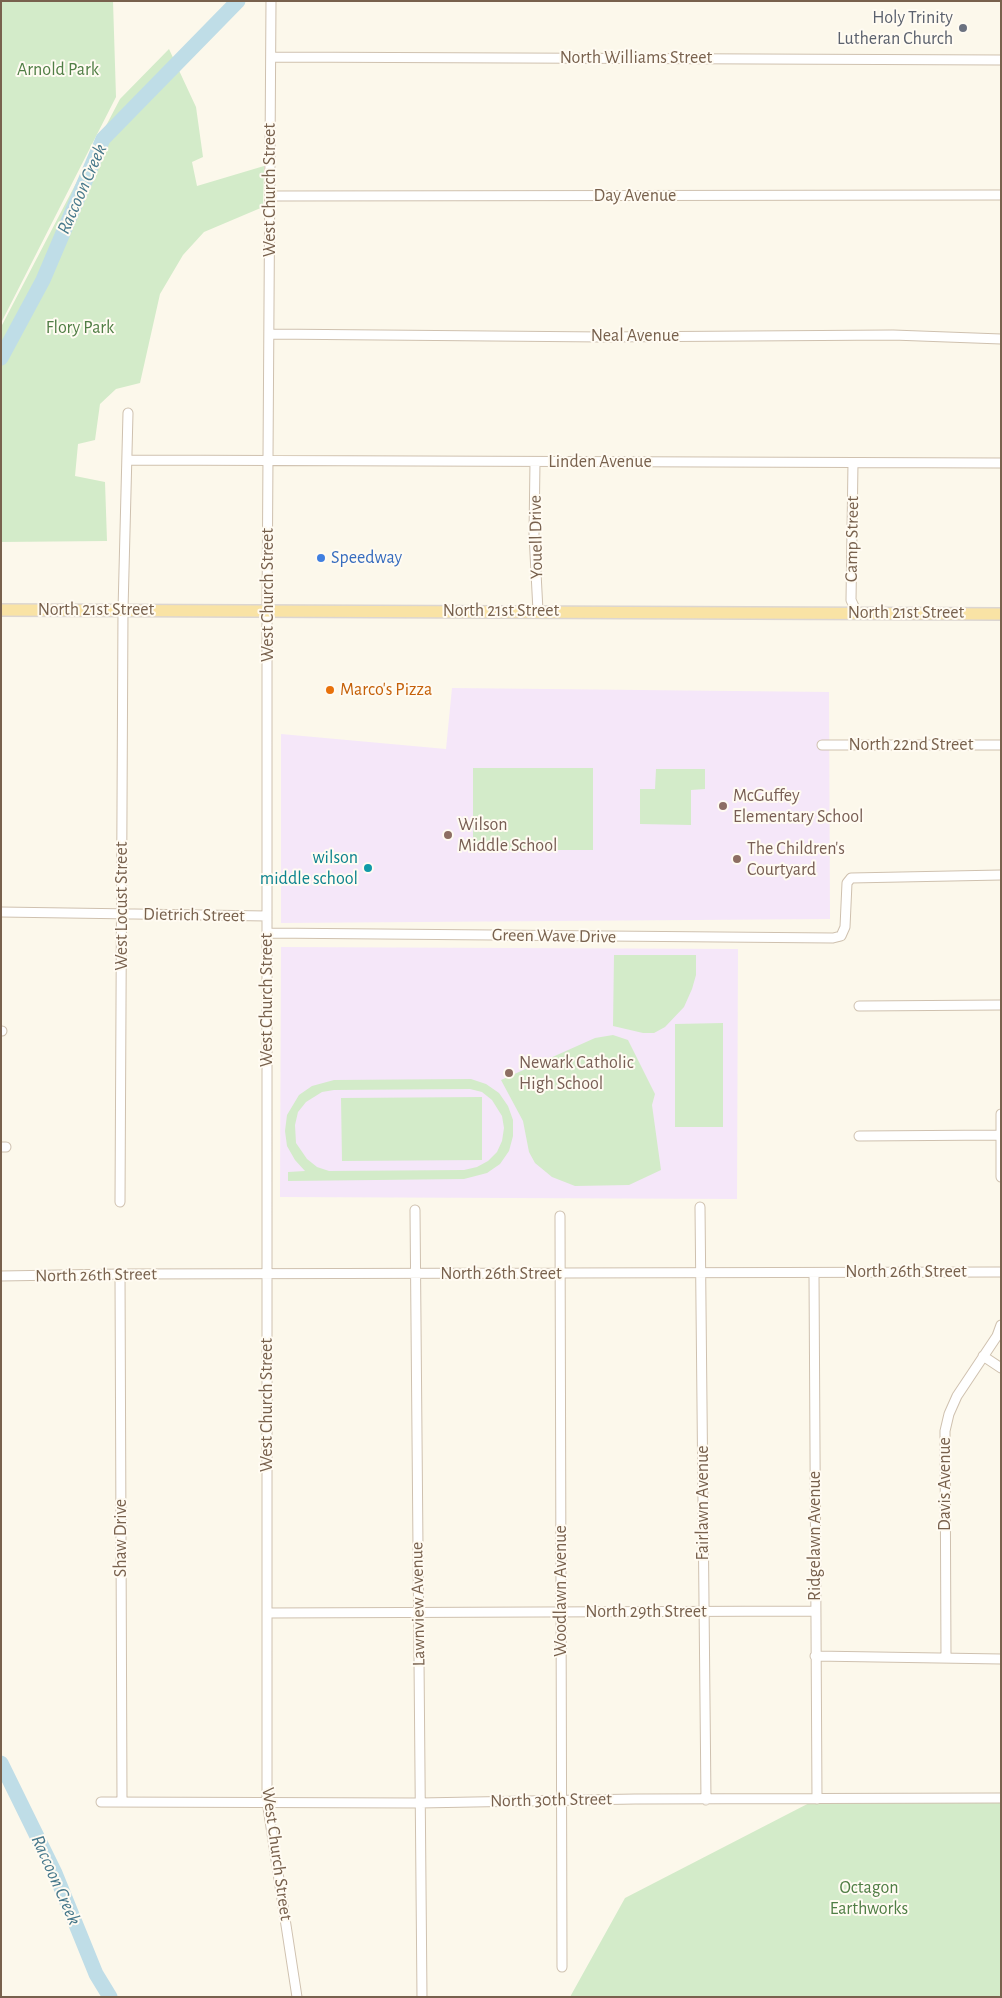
<!DOCTYPE html>
<style>
body{margin:0}
#map{position:relative;width:1002px;height:1998px;overflow:hidden;background:#fcf8eb;font-family:"Alegreya Sans",sans-serif}
canvas{display:block}
.frame{position:absolute;inset:0;border:2px solid #78614d;pointer-events:none}
</style>
<div id="map">
<canvas width="1002" height="1998"></canvas>
<div class="frame"></div>
</div>
<script>
const c = document.querySelector('canvas').getContext('2d');
c.lineJoin = 'round';
function paint(path, color) { c.fillStyle = color; c.fill(path, 'evenodd'); }
const poly = rows => new Path2D(rows.map(r => 'M' + r).join(''));
function stroke(path, color, width, dash) { c.strokeStyle = color; c.lineWidth = width; c.lineCap = dash ? 'butt' : 'round'; c.setLineDash(dash || []); c.stroke(path); }
function drawText(font, color, halo, rows, align = 'center') {
  c.font = font + ' "Alegreya Sans",sans-serif'; c.lineWidth = 4; c.setLineDash([]); c.textBaseline = 'middle'; c.strokeStyle = halo; c.fillStyle = color; for (const [text, x, y, turn = 0] of rows) {
    c.save(); c.translate(x, y); c.rotate((+turn || 0) * Math.PI / 180); c.textAlign = isNaN(turn) ? turn : align; if (halo) c.strokeText(text, 0, 0); c.fillText(text, 0, 0); c.restore();
  }
}
const education = poly([
 [452,688,829,692,830,919,281,923,281,734,446,749],
 [281,947,738,949,737,1199,280,1197]
]);
const green = poly([
 [1,1,113,1,116,97,1,323],
 [169,49,196,107,203,157,192,162,197,186,264,166,263,207,204,232,183,255,160,294,140,383,116,389,100,404,95,440,78,444,75,476,105,482,107,541,1,542,1,327,120,99],
 [473,768,593,768,593,850,473,850],
 [656,769,705,769,705,789,691,790,691,825,640,824,640,789,655,789],
 [614,955,696,955,696,975,692,989,684,1007,665,1027,654,1033,643,1033,613,1026],
 [723,1023,723,1127,675,1127,675,1024],
 [613,1035,628,1040,655,1094,652,1105,661,1170,629,1185,575,1186,552,1177,535,1163,529,1152,523,1121,501,1080,595,1038],
 [471,1079,486,1084,499,1093,508,1106,513,1120,513,1136,509,1151,500,1164,487,1173,464,1179,288,1181,288,1172,305,1171,295,1160,287,1146,285,1131,287,1115,299,1095,312,1086,334,1080],
 [470,1089,482,1092,492,1100,502,1116,504,1128,502,1141,497,1152,488,1161,477,1167,464,1170,329,1171,317,1167,307,1159,296,1143,295,1125,298,1112,306,1102,322,1092,334,1090],
 [482,1097,482,1160,342,1161,341,1098],
 [817,1799,1001,1801,1001,1997,570,1997,625,1898]
]);
const river = poly([
 [1,358,43,280,103,139,238,1],
 [1,1763,55,1873,96,1974,110,1997]
]);
const minor = poly([
 [271,1,267,609,267,1801,297,1997],
 [271,57,1001,60],
 [270,196,1001,195],
 [269,334,603,337,893,335,1001,339],
 [127,460,1001,463],
 [535,462,534,534,538,611],
 [853,463,851,600,857,613],
 [822,745,1001,745],
 [1,912,267,916],
 [267,933,833,938,841,936,845,927,847,883,851,878,1001,875],
 [859,1006,1001,1005],
 [1,1031,2,1031],
 [1001,1114,1001,1177],
 [859,1136,1001,1135],
 [1,1147,6,1147],
 [120,1202,123,610,128,413],
 [700,1207,706,1800],
 [415,1210,422,1997],
 [560,1216,562,1967],
 [814,1273,817,1799],
 [120,1274,122,1802],
 [1,1276,120,1274,1001,1272],
 [983,1356,1001,1368],
 [267,1613,815,1611],
 [815,1656,1001,1659],
 [946,1658,945,1431,949,1414,957,1396,997,1336,1001,1325],
 [101,1802,420,1803,635,1799,1001,1798]
]);
const major = poly([
 [1,610,1001,614]
]);
const markers = [
 [963,28,5,"#6b7280"],
 [321,558,5,"#3f7fe0"],
 [330,690,5,"#e8710a"],
 [723,806,5,"#8d6e63"],
 [448,835,5,"#8d6e63"],
 [737,859,5,"#8d6e63"],
 [368,868,5,"#0f9aa8"],
 [509,1073,5,"#8d6e63"]
];
const worshipNames = [
 ["Holy Trinity",953,18],
 ["Lutheran Church",953,39]
];
const streetNames = [
 ["North Williams Street",636,58],
 ["West Church Street",270,190,-90],
 ["Day Avenue",635,196],
 ["Neal Avenue",635,336],
 ["Linden Avenue",600,462],
 ["Youell Drive",536,537,-91],
 ["Camp Street",852,539,-89],
 ["West Church Street",268,595,-90],
 ["North 21st Street",96,610],
 ["North 21st Street",501,611],
 ["North 21st Street",906,613],
 ["North 22nd Street",911,745],
 ["West Locust Street",122,906,-90],
 ["Dietrich Street",194,915,1],
 ["Green Wave Drive",554,936,1],
 ["West Church Street",267,1000,-90],
 ["North 26th Street",906,1272],
 ["North 26th Street",501,1274],
 ["North 26th Street",96,1275,-1],
 ["West Church Street",267,1405,-90],
 ["Davis Avenue",945,1484,-90],
 ["Fairlawn Avenue",703,1503,-90],
 ["Ridgelawn Avenue",815,1536,-90],
 ["Shaw Drive",121,1538,-90],
 ["Woodlawn Avenue",561,1591,-90],
 ["Lawnview Avenue",418,1604,-91],
 ["North 29th Street",646,1612],
 ["North 30th Street",551,1800,-1],
 ["West Church Street",277,1854,82]
];
const parkNames = [
 ["Arnold Park",58,70],
 ["Flory Park",80,328],
 ["Octagon",869,1888],
 ["Earthworks",869,1909]
];
const shopNames = [
 ["Speedway",331,558]
];
const foodNames = [
 ["Marco's Pizza",340,690]
];
const educationNames = [
 ["McGuffey",733,796],
 ["Elementary School",733,817],
 ["Wilson",458,825],
 ["Middle School",458,846],
 ["The Children's",747,849],
 ["Courtyard",747,870],
 ["Newark Catholic",519,1063],
 ["High School",519,1084]
];
const cultureNames = [
 ["wilson",358,858],
 ["middle school",358,879]
];
const waterNames = [
 ["Raccoon Creek",82,189,-66],
 ["Raccoon Creek",56,1880,66]
];
paint(education, '#f5e7f9');
paint(green, '#d3ebc9');
stroke(river, '#bfdde7', 15);
stroke(minor, '#cfc1af', 11);
stroke(major, '#dcd6d1', 14);
stroke(minor, '#fff', 9);
stroke(major, '#f9e3a5', 11);
for (const [x, y, r, color] of markers) { const dot = new Path2D(); dot.arc(x, y, r, 0, 2 * Math.PI); c.fillStyle = color; c.fill(dot); stroke(dot, '#fffbf2', 2); }
drawText('18px', '#5b616d', '#fffbf2', worshipNames, 'right');
drawText('18px', '#78614d', '#fffbf2', streetNames);
drawText('18px', '#507e45', '#fffbf2', parkNames);
drawText('18px', '#366cbe', '#fffbf2', shopNames, 'left');
drawText('18px', '#c56008', '#fffbf2', foodNames, 'left');
drawText('18px', '#785e54', '#fffbf2', educationNames, 'left');
drawText('18px', '#0d838f', '#fffbf2', cultureNames, 'right');
drawText('italic 19px', '#47788b', '#fffbf2', waterNames);
</script>
